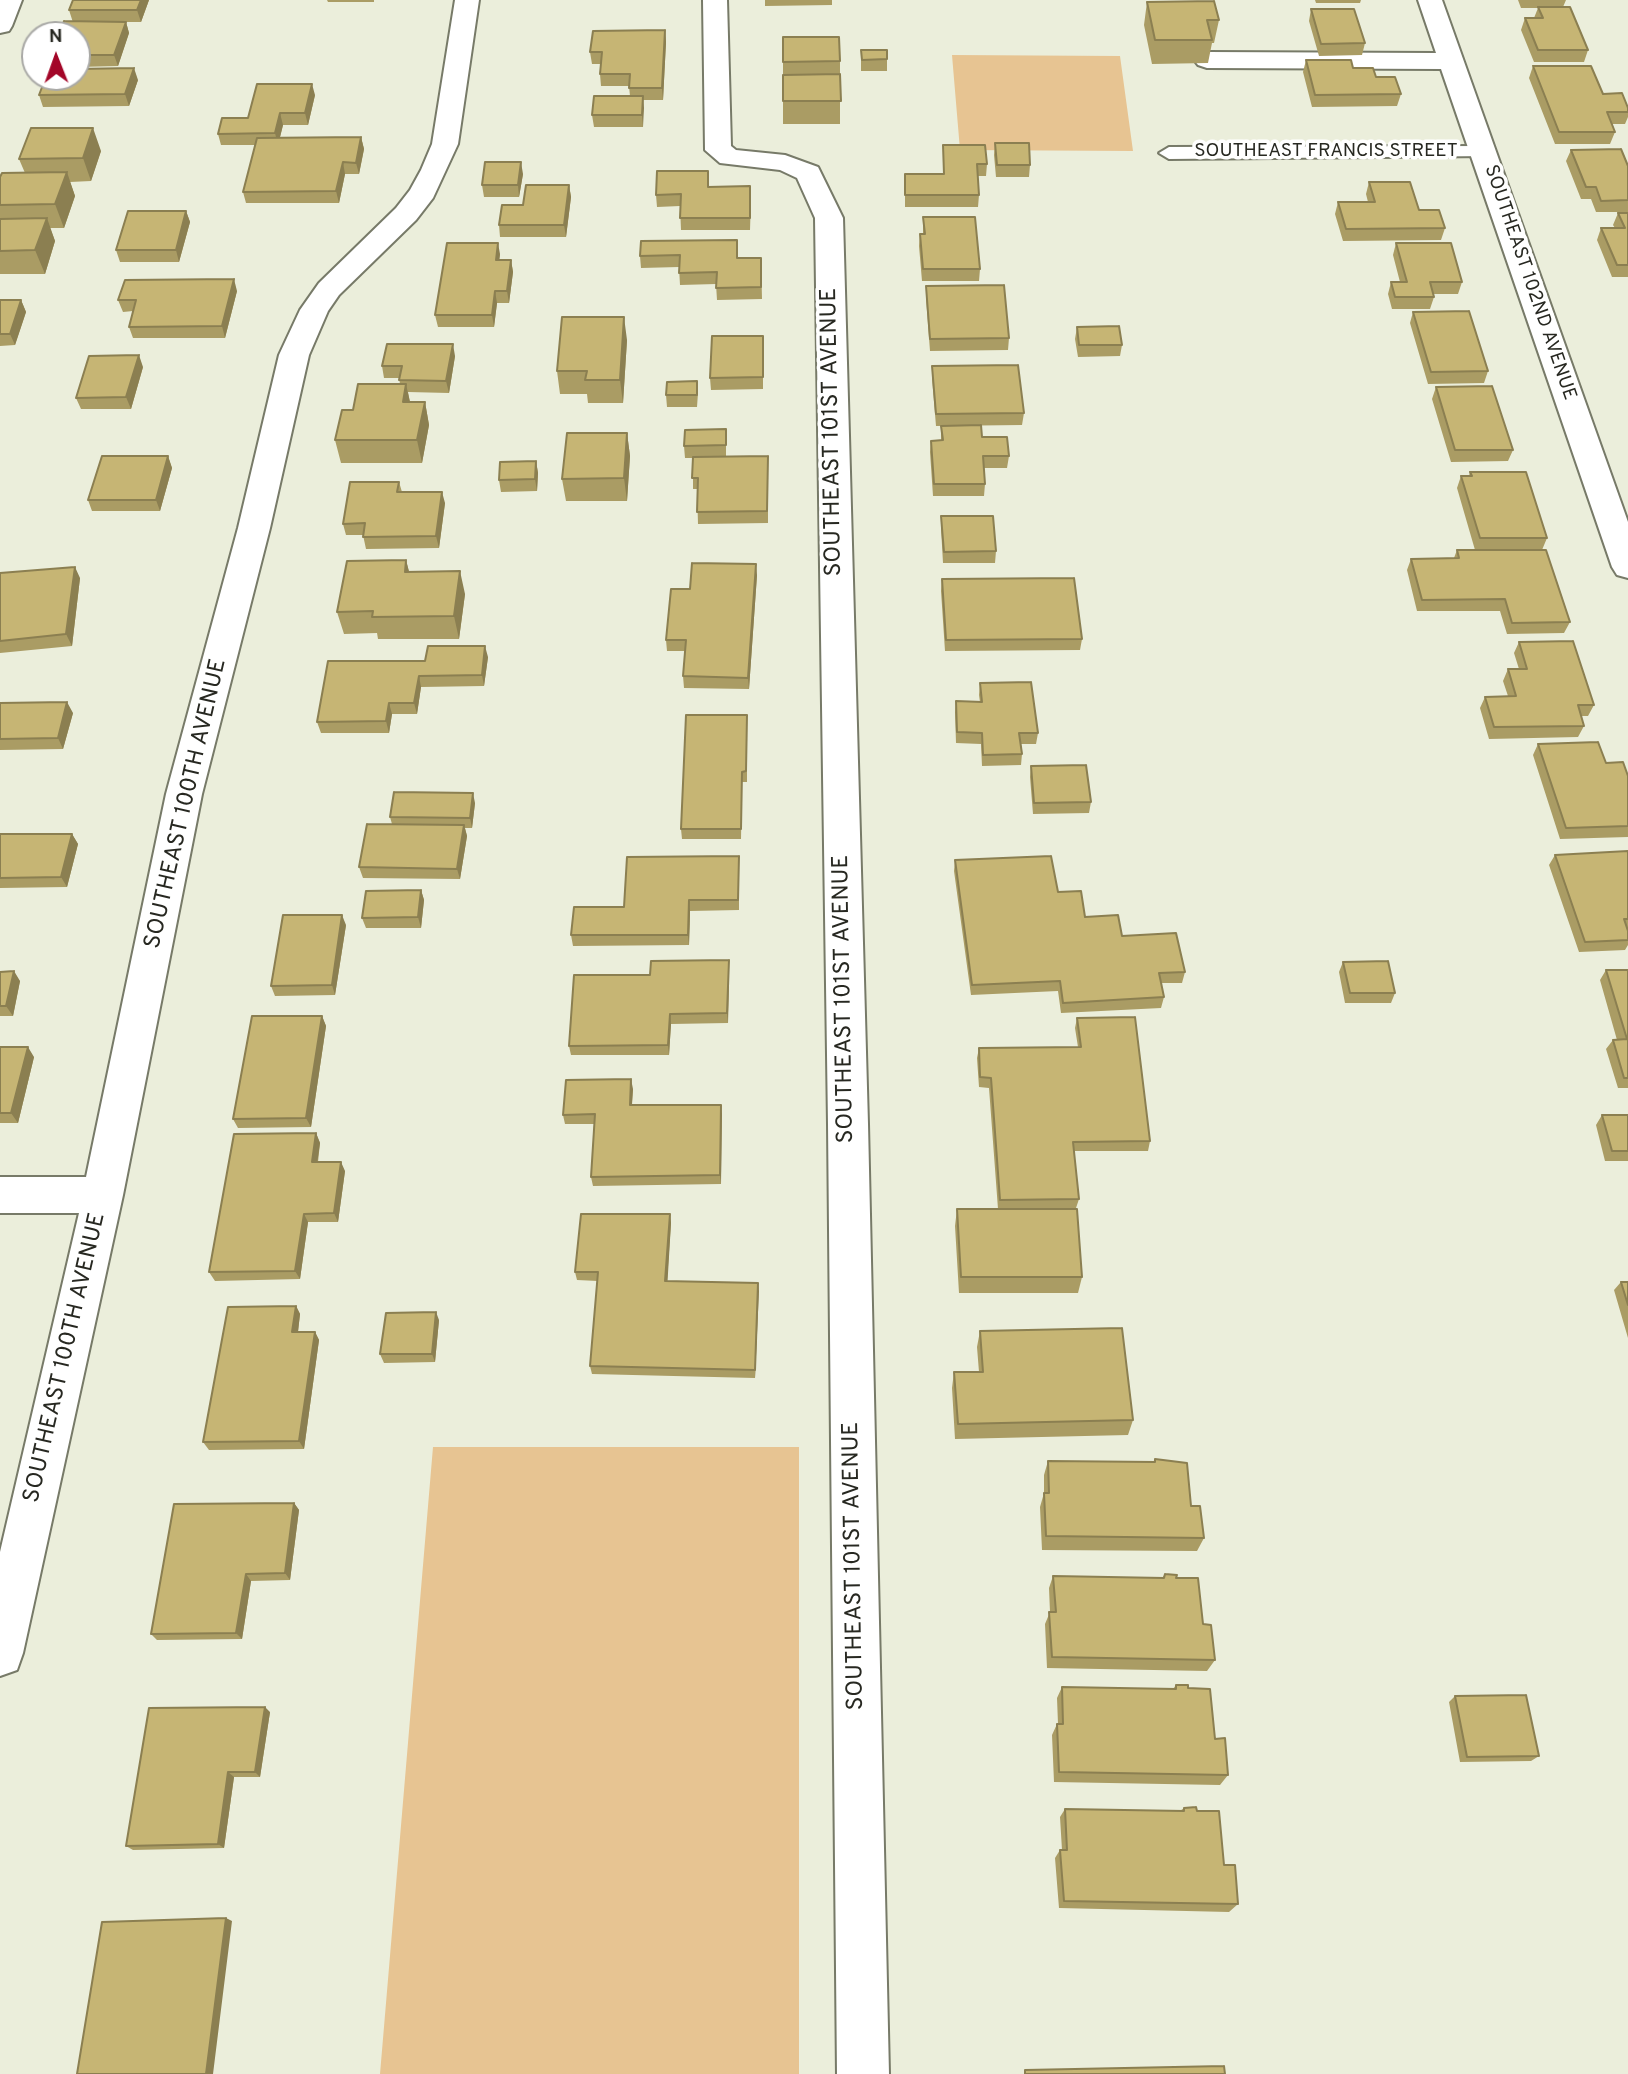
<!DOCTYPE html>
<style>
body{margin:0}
#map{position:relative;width:1628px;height:2074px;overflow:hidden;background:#ebeedb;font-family:Overpass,sans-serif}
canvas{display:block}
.north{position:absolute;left:21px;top:21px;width:70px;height:70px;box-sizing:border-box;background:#fff;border:2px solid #a9a9a6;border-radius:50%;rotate:359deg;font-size:19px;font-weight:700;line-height:28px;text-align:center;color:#272821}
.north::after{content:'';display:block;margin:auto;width:24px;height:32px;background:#a30628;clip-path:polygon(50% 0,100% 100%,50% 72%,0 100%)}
</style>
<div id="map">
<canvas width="1628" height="2074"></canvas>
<div class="north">N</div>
</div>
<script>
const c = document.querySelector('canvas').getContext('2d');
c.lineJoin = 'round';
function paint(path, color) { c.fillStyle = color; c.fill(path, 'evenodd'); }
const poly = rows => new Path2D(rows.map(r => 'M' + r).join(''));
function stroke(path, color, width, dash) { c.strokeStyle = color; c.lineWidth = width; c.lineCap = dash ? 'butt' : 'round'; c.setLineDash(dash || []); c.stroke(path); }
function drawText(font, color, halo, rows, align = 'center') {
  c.font = font + ' Overpass,sans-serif'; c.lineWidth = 7; c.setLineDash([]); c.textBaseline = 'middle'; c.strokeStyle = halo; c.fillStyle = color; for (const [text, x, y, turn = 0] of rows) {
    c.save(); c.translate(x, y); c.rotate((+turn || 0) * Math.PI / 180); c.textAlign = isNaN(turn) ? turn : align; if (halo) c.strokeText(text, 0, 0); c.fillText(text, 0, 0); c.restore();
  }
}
const green = poly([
 [952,55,1120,56,1133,151,960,150],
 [433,1447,799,1447,799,2074,380,2074]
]);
const lane = poly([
 [1483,146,1493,152,1490,156,1169,159,1159,153,1169,147,1483,146]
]);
const street = poly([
 [0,0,22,0,12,26,9,31,0,33,0,0],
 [455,0,479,0,458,144,433,198,416,220,339,295,328,311,309,355,270,528,202,794,123,1195,23,1653,17,1670,0,1676,0,1552,79,1213,0,1213,0,1177,86,1177,166,794,238,528,279,355,300,310,319,283,396,208,410,190,421,170,432,144,455,0],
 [703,0,727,0,731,146,736,150,785,155,818,167,843,218,868,1124,889,2074,837,2074,828,1124,815,218,797,178,780,170,720,163,705,150,703,0],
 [1418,0,1442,0,1628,522,1628,578,1617,575,1612,567,1441,69,1207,68,1198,65,1194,60,1198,55,1207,52,1436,53,1418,0]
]);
const wall = poly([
 [73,0,149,0,141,22,126,22,129,33,118,66,77,67,77,35,69,10],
 [327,0,374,0,374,2,328,2],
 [765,0,832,0,832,5,765,6],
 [1315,0,1361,0,1360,3,1316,3],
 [1518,0,1566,0,1563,7,1588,50,1584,62,1534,62,1521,30,1525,18,1534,18,1538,8,1521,8],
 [1147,2,1219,20,1214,43,1212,43,1208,63,1152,64,1144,25],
 [1311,9,1365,43,1362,55,1319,56,1309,21],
 [665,30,666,42,663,100,643,100,643,127,594,127,592,115,630,96,629,86,601,86,600,74,601,64,592,64,590,52],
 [783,37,840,61,840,124,783,124],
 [861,50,887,50,887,71,861,71],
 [1306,60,1376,77,1401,94,1397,106,1312,107,1303,72],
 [1533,66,1603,94,1628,108,1628,117,1625,124,1612,124,1615,132,1610,144,1555,144,1529,78],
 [138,80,129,106,43,107,39,95],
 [315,95,308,125,283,125,280,137,361,137,364,149,359,174,345,174,339,203,246,203,243,192,255,145,221,145,218,134,248,118],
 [995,143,1030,165,1029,177,996,177,994,155],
 [943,145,987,164,986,176,978,176,979,195,978,207,905,207,905,174,943,174],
 [1571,150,1628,166,1628,212,1596,212,1591,199,1581,199,1566,161],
 [101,151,91,181,70,182,75,196,64,228,50,228,55,241,45,274,0,274,0,177,25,173,19,159],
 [523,174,519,197,484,197,482,185],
 [1369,182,1419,210,1445,228,1441,240,1343,241,1335,214,1338,202,1368,202,1366,194],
 [569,185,571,197,566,237,500,237,499,225,523,205],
 [708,187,751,198,750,230,681,230,680,206,657,207,656,195],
 [186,211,190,222,179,262,120,262,116,250],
 [1618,213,1628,213,1628,277,1612,277,1597,240,1601,228,1615,228,1613,225],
 [923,217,980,269,979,281,922,281,919,246,920,234,923,234],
 [641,241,737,258,761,258,762,299,717,300,716,284,680,285,679,267,641,268,640,256],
 [1396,243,1462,282,1458,294,1433,294,1434,297,1430,309,1392,309,1388,294,1391,282,1400,282,1393,255],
 [500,254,499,260,511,260,513,272,509,303,497,303,494,327,438,327,435,315],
 [926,286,1009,338,1008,350,930,351,926,298],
 [237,291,225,338,133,338,129,327,133,311,123,312,118,300],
 [0,300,21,300,26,312,15,345,0,346],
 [1413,312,1488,371,1484,383,1428,384,1410,323],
 [1077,327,1122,345,1120,356,1078,357,1075,339],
 [763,336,763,389,711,390,710,378],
 [627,340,623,403,588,403,587,394,560,394,557,371],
 [455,356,449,393,408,392,410,402,425,402,429,425,422,463,341,463,335,440,353,410,400,384,399,378,384,378,382,366],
 [932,366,1024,413,1022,425,936,426,932,378],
 [143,367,131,409,81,409,76,398],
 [1436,387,1513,450,1508,461,1451,462,1432,399],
 [698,393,697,407,667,407,666,395],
 [941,426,982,437,1009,456,1007,468,984,468,985,484,984,496,933,496,930,452,931,441,941,440],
 [726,429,726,456,768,456,768,523,698,524,697,489,693,489,693,458,685,458,684,446],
 [627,433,630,456,627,501,566,501,562,479],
 [168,456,172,468,160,511,92,511,88,500],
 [536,461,538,473,537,491,501,492,499,480],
 [1470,472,1547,538,1542,550,1475,550,1457,488,1461,476,1469,476],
 [399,482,402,492,445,503,439,548,366,549,363,535,346,535,343,524],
 [941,516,996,551,995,563,943,563,941,528],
 [1457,550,1570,622,1564,633,1507,634,1500,611,1417,611,1407,570,1411,559,1454,558],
 [406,560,409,572,465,594,459,639,378,639,377,633,344,634,337,612],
 [0,573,80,578,72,646,0,653],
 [757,575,749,689,684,688,683,676,685,651,667,651,666,640,690,589],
 [942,579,1082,639,1080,650,945,651,941,591],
 [1519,642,1594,705,1588,716,1581,716,1584,726,1578,737,1489,739,1480,708,1485,697,1508,696,1503,681,1508,669,1519,669,1514,653],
 [488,657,484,686,421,687,417,714,392,714,389,733,321,733,317,722,425,661],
 [980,683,1038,733,1036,744,1021,744,1022,754,1021,765,982,766,981,744,956,743,955,712,956,701,980,702,979,695],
 [0,703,73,713,63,749,0,750],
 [747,715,747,782,742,782,741,839,682,839,681,829],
 [1538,744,1606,763,1628,776,1628,837,1560,839,1533,755],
 [1031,766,1091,802,1089,813,1033,814,1030,777],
 [475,803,472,828,465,828,467,836,460,879,363,878,359,867,392,824,390,817],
 [0,834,72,834,78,844,67,887,0,888],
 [1628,851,1628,945,1625,950,1579,952,1549,865,1555,855],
 [955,860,1058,892,1085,917,1122,936,1185,972,1182,983,1161,983,1164,997,1161,1008,1061,1013,1058,991,971,995,954,871],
 [739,867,739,910,690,911,689,945,573,946,571,935,624,907],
 [421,890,424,900,421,928,366,928,362,918],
 [346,925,335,995,275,996,271,986],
 [729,960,728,1023,671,1024,669,1055,571,1055,569,1046,650,975],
 [1343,962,1395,993,1391,1003,1345,1003,1339,972],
 [1606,970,1628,970,1628,1088,1618,1088,1606,1049,1613,1040,1617,1040,1600,980],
 [0,972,20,981,13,1016,0,1016],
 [322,1016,326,1026,311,1127,238,1128,233,1119],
 [1077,1018,1150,1141,1148,1151,1074,1151,1079,1199,1076,1208,1024,1209,1082,1277,1078,1293,959,1293,955,1226,957,1209,998,1209,989,1088,979,1087,977,1058,979,1048,1078,1047,1075,1028],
 [0,1047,34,1057,18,1123,0,1123],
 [633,1089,632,1105,721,1105,721,1184,593,1186,591,1177,594,1124,565,1124,563,1115],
 [1602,1115,1628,1115,1628,1161,1605,1161,1596,1125],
 [316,1133,320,1143,318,1162,345,1171,338,1222,308,1222,300,1279,215,1281,209,1272],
 [670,1214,671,1223,667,1281,758,1283,755,1378,592,1374,590,1366,598,1281,577,1280,575,1272],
 [1621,1282,1628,1282,1628,1338,1614,1290],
 [296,1306,300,1314,298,1332,315,1332,319,1340,304,1449,209,1450,203,1442],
 [439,1320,435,1362,384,1363,380,1354],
 [980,1331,1133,1420,1128,1435,955,1439,952,1388,954,1372,979,1372,977,1347],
 [1155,1459,1191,1506,1204,1538,1197,1551,1042,1550,1040,1507,1044,1493,1044,1475,1048,1461,1153,1462],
 [294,1503,299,1510,290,1580,251,1581,242,1639,157,1640,151,1634],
 [1165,1574,1176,1578,1203,1624,1215,1660,1207,1671,1047,1668,1045,1624,1050,1612,1049,1588,1053,1576,1162,1578],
 [1176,1685,1188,1688,1215,1739,1228,1775,1220,1785,1054,1782,1052,1735,1057,1724,1058,1724,1057,1698,1062,1687,1173,1689],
 [1455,1696,1539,1756,1531,1761,1460,1762,1449,1702],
 [270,1712,260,1777,234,1777,224,1848,133,1850,126,1846],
 [1184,1808,1197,1811,1224,1865,1238,1904,1229,1912,1059,1908,1055,1858,1060,1850,1062,1850,1060,1817,1065,1809,1180,1811]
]);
const shadedWall = poly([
 [141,0,149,0,141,22,137,10],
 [126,22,129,33,118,66,114,55],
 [665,30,666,42,663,100,662,88],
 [134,68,138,80,129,106,125,94],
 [312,84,315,95,308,125,305,113],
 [643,96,644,108,643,127,642,115],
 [280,113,283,125,278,145,275,133],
 [93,128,101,151,91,181,83,158],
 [361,137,364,149,359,174,356,163],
 [343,162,345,174,339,203,336,191],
 [521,162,523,174,519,197,518,185],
 [67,172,75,196,64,228,55,204],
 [569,185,571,197,566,237,564,225],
 [186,211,190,222,179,262,176,250],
 [47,218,55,241,45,274,35,250],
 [498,243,500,254,498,272,496,260],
 [511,260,513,272,509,303,507,291],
 [234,279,237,291,225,338,222,326],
 [495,291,497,303,494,327,492,315],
 [21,300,26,312,15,345,10,334],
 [624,317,627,340,623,403,620,380],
 [453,344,455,356,449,393,446,381],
 [139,355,143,367,131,409,126,397],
 [406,384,411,407,403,402],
 [425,402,429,425,422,463,417,440],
 [627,433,630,456,627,501,624,478],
 [168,456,172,468,160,511,156,500],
 [536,461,538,473,537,491,535,479],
 [442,492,445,503,439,548,436,536],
 [406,560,412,583,405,572],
 [756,564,757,575,749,689,748,678],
 [75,567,80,578,72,646,66,634],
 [460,571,465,594,459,639,454,616],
 [485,646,488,657,484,686,482,675],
 [419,676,421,687,417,714,414,703],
 [67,702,73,713,63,749,58,738],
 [389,703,392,714,389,733,386,721],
 [473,793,475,803,472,828,470,818],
 [464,825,467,836,460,879,457,869],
 [72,834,78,844,67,887,61,877],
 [421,890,424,900,421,928,418,917],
 [689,900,690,911,689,945,688,935],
 [342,915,346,925,335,995,332,985],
 [729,960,729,971,728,1023,727,1013],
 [14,971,20,981,13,1016,6,1006],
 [670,1014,671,1024,669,1055,668,1045],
 [322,1016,326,1026,311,1127,306,1118],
 [28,1047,34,1057,18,1123,11,1113],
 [631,1079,633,1089,631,1115,630,1105],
 [721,1105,722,1114,721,1184,720,1175],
 [316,1133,320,1143,316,1171,312,1162],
 [341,1162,345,1171,338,1222,334,1213],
 [304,1214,308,1222,300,1279,295,1271],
 [670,1214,671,1223,667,1290,665,1281],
 [758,1283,759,1291,755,1378,755,1370],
 [296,1306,300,1314,297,1340,292,1332],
 [436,1312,439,1320,435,1362,432,1354],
 [315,1332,319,1340,304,1449,299,1441],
 [294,1503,299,1510,290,1580,285,1573],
 [246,1574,251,1581,242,1639,236,1633],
 [265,1707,270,1712,260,1777,255,1772],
 [228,1772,234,1777,224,1848,218,1844],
 [226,1918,232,1921,213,2074,206,2074]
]);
const building = poly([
 [73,0,141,0,137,10,69,10,73,0],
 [1214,1,1219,20,1207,20,1212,40,1155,40,1147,2,1214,1],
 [1538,7,1570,7,1588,50,1538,50,1525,18,1543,18,1538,7],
 [1311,9,1354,9,1365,43,1321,44,1311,9],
 [64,21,126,22,114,55,77,55,77,35,59,35,64,21],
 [665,30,662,88,629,88,630,74,600,74,602,52,590,52,593,31,665,30],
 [783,37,839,37,840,61,783,62,783,37],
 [861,50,887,50,887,59,862,60,861,50],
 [1306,60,1351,60,1353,68,1373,68,1376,77,1395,77,1401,94,1315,95,1306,60],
 [1533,66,1591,66,1603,94,1622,93,1628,108,1628,112,1607,112,1615,132,1559,132,1533,66],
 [134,68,125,94,39,95,46,77,77,77,77,69,134,68],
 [840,74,841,101,783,101,783,75,840,74],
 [257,84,312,84,305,113,280,113,275,133,218,134,222,118,248,118,257,84],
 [594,96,643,96,642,115,592,115,594,96],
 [31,128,93,128,83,158,19,159,31,128],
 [361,137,356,163,343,162,336,191,243,192,257,138,361,137],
 [995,143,1029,143,1030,165,997,165,995,143],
 [943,145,985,145,987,164,977,164,979,195,905,195,905,174,944,174,943,145],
 [1621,149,1628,166,1628,200,1601,201,1596,187,1586,187,1571,150,1621,149],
 [485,162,521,162,518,185,482,185,485,162],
 [657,171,708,171,708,187,750,186,750,218,680,218,681,194,656,195,657,171],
 [67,172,55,204,0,205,0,177,2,173,67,172],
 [1369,182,1410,182,1419,210,1439,210,1445,228,1346,229,1338,202,1375,202,1369,182],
 [526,185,569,185,564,225,499,225,502,205,523,205,526,185],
 [128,211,186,211,176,250,116,250,128,211],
 [1618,213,1628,213,1628,265,1617,265,1601,228,1625,228,1618,213],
 [923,217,975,217,980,269,923,269,920,234,925,234,923,217],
 [47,218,35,250,0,251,0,219,47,218],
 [737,240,737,258,761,258,761,287,716,288,717,272,679,273,680,255,640,256,641,241,737,240],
 [447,243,498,243,496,260,511,260,507,291,495,291,492,315,435,315,447,243],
 [1396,243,1451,243,1462,282,1430,282,1434,297,1395,297,1391,282,1407,282,1396,243],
 [234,279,222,326,129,327,136,300,118,300,125,280,234,279],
 [1004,285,1009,338,930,339,926,286,1004,285],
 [0,300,21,300,10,334,0,334,0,300],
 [1469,311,1488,371,1431,372,1413,312,1469,311],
 [562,317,624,317,620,380,585,380,587,371,557,371,562,317],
 [1119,326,1122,345,1079,345,1077,327,1119,326],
 [712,336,763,336,763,377,710,378,712,336],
 [387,344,453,344,446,381,399,380,402,366,382,366,387,344],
 [139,355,126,397,76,398,89,356,139,355],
 [1018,365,1024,413,936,414,932,366,1018,365],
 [697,381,697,395,666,395,667,382,697,381],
 [358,384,406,384,403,402,425,402,417,440,335,440,342,410,353,410,358,384],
 [1492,386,1513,450,1455,450,1436,387,1492,386],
 [981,425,982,437,1007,437,1009,456,983,456,985,484,934,484,931,441,943,440,941,426,981,425],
 [726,429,726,445,684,446,685,430,726,429],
 [567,433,627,433,624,478,562,479,567,433],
 [102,456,168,456,156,500,88,500,102,456],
 [768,456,767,511,697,512,698,478,692,478,693,457,768,456],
 [536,461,535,479,499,480,500,462,536,461],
 [1470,472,1526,472,1547,538,1480,538,1461,476,1472,476,1470,472],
 [350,482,399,482,397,492,442,492,436,536,363,537,365,523,343,524,350,482],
 [941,516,993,516,996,551,944,552,941,516],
 [1457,550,1546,550,1570,622,1512,623,1505,599,1422,600,1411,559,1459,558,1457,550],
 [406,560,405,572,460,571,454,616,372,617,373,611,337,612,347,561,406,560],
 [692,563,756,564,748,678,683,676,686,640,666,640,671,589,690,589,692,563],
 [75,567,66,634,0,641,0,573,75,567],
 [1074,578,1082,639,946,640,942,579,1074,578],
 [1573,641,1594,705,1578,705,1584,726,1494,727,1485,697,1516,696,1508,669,1527,669,1519,642,1573,641],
 [428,646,485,646,482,675,419,676,414,703,389,703,386,721,317,722,328,661,425,661,428,646],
 [1031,682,1038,733,1019,733,1022,754,983,755,982,733,957,732,956,701,982,702,980,683,1031,682],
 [67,702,58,738,0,739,0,703,67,702],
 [686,715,747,715,746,771,742,772,741,829,681,829,686,715],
 [1598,742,1606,763,1623,762,1628,776,1628,826,1566,828,1538,744,1598,742],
 [1086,765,1091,802,1034,803,1031,766,1086,765],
 [394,792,473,793,470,818,390,817,394,792],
 [367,824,464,825,457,869,359,867,367,824],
 [0,834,72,834,61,877,0,878,0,834],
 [1628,851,1628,919,1624,919,1628,931,1628,940,1585,942,1555,855,1628,851],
 [739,856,738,900,689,900,688,935,571,935,574,907,624,907,627,857,739,856],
 [1051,856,1058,892,1081,891,1085,917,1118,915,1122,936,1176,933,1185,972,1159,973,1164,997,1063,1003,1060,981,972,985,955,860,1051,856],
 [421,890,418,917,362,918,366,891,421,890],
 [283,915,342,915,332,985,271,986,283,915],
 [729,960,727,1013,670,1014,668,1045,569,1046,574,975,650,975,651,961,729,960],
 [1388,961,1395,993,1350,993,1343,962,1388,961],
 [1606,970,1628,970,1628,1078,1624,1078,1613,1040,1627,1039,1606,970],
 [14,971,6,1006,0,1006,0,972,14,971],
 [252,1016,322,1016,306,1118,233,1119,252,1016],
 [1135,1017,1150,1141,1073,1142,1079,1199,1000,1200,991,1078,980,1077,979,1048,1081,1047,1077,1018,1135,1017],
 [0,1047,28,1047,11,1113,0,1113,0,1047],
 [631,1079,630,1105,721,1105,720,1175,591,1177,595,1114,563,1115,566,1080,631,1079],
 [1602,1115,1628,1115,1628,1151,1612,1151,1602,1115],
 [316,1133,312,1162,341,1162,334,1213,304,1214,295,1271,209,1272,234,1134,316,1133],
 [957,1209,1077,1209,1082,1277,961,1277,957,1209],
 [581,1214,670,1214,665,1281,758,1283,755,1370,590,1366,598,1272,575,1272,581,1214],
 [1621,1282,1628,1282,1628,1305,1621,1282],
 [296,1306,292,1332,315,1332,299,1441,203,1442,228,1307,296,1306],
 [436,1312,432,1354,380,1354,386,1313,436,1312],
 [1122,1328,1133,1420,958,1424,954,1372,983,1372,980,1331,1122,1328],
 [1155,1459,1187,1463,1191,1506,1200,1506,1204,1538,1046,1536,1044,1493,1049,1493,1048,1461,1155,1462,1155,1459],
 [294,1503,285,1573,246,1574,236,1633,151,1634,174,1504,294,1503],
 [1165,1574,1177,1575,1176,1578,1198,1578,1203,1624,1211,1625,1215,1660,1052,1657,1049,1612,1056,1612,1053,1576,1164,1578,1165,1574],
 [1176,1685,1188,1685,1188,1688,1210,1689,1215,1739,1225,1738,1228,1775,1059,1772,1057,1724,1063,1724,1062,1687,1176,1689,1176,1685],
 [1526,1695,1539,1756,1467,1757,1455,1696,1526,1695],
 [265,1707,255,1772,228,1772,218,1844,126,1846,149,1708,265,1707],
 [1196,1807,1197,1811,1219,1811,1224,1865,1235,1865,1238,1904,1064,1901,1060,1850,1067,1850,1065,1809,1184,1811,1184,1808,1196,1807],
 [226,1918,206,2074,77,2074,102,1922,226,1918],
 [1224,2066,1225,2074,1025,2074,1025,2070,1224,2066]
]);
const farStreetnames = [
 ["SOUTHEAST FRANCIS STREET",1326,152],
 ["SOUTHEAST 102ND AVENUE",1529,283,71]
];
const streetNames = [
 ["SOUTHEAST 101ST AVENUE",833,432,-91],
 ["SOUTHEAST 100TH AVENUE",187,804,-77],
 ["SOUTHEAST 101ST AVENUE",845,999,-91],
 ["SOUTHEAST 100TH AVENUE",66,1358,-77],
 ["SOUTHEAST 101ST AVENUE",855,1566,-91]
];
paint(green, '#e7c492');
stroke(lane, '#777a68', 4);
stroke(street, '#777a68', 4);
paint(lane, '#fff');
paint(street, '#fff');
paint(wall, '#aa9c64');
paint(shadedWall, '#8b7f51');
paint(building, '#c6b574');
stroke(building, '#8b7f51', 2);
drawText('19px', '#272821', '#fff', farStreetnames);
drawText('23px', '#272821', '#fff', streetNames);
</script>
